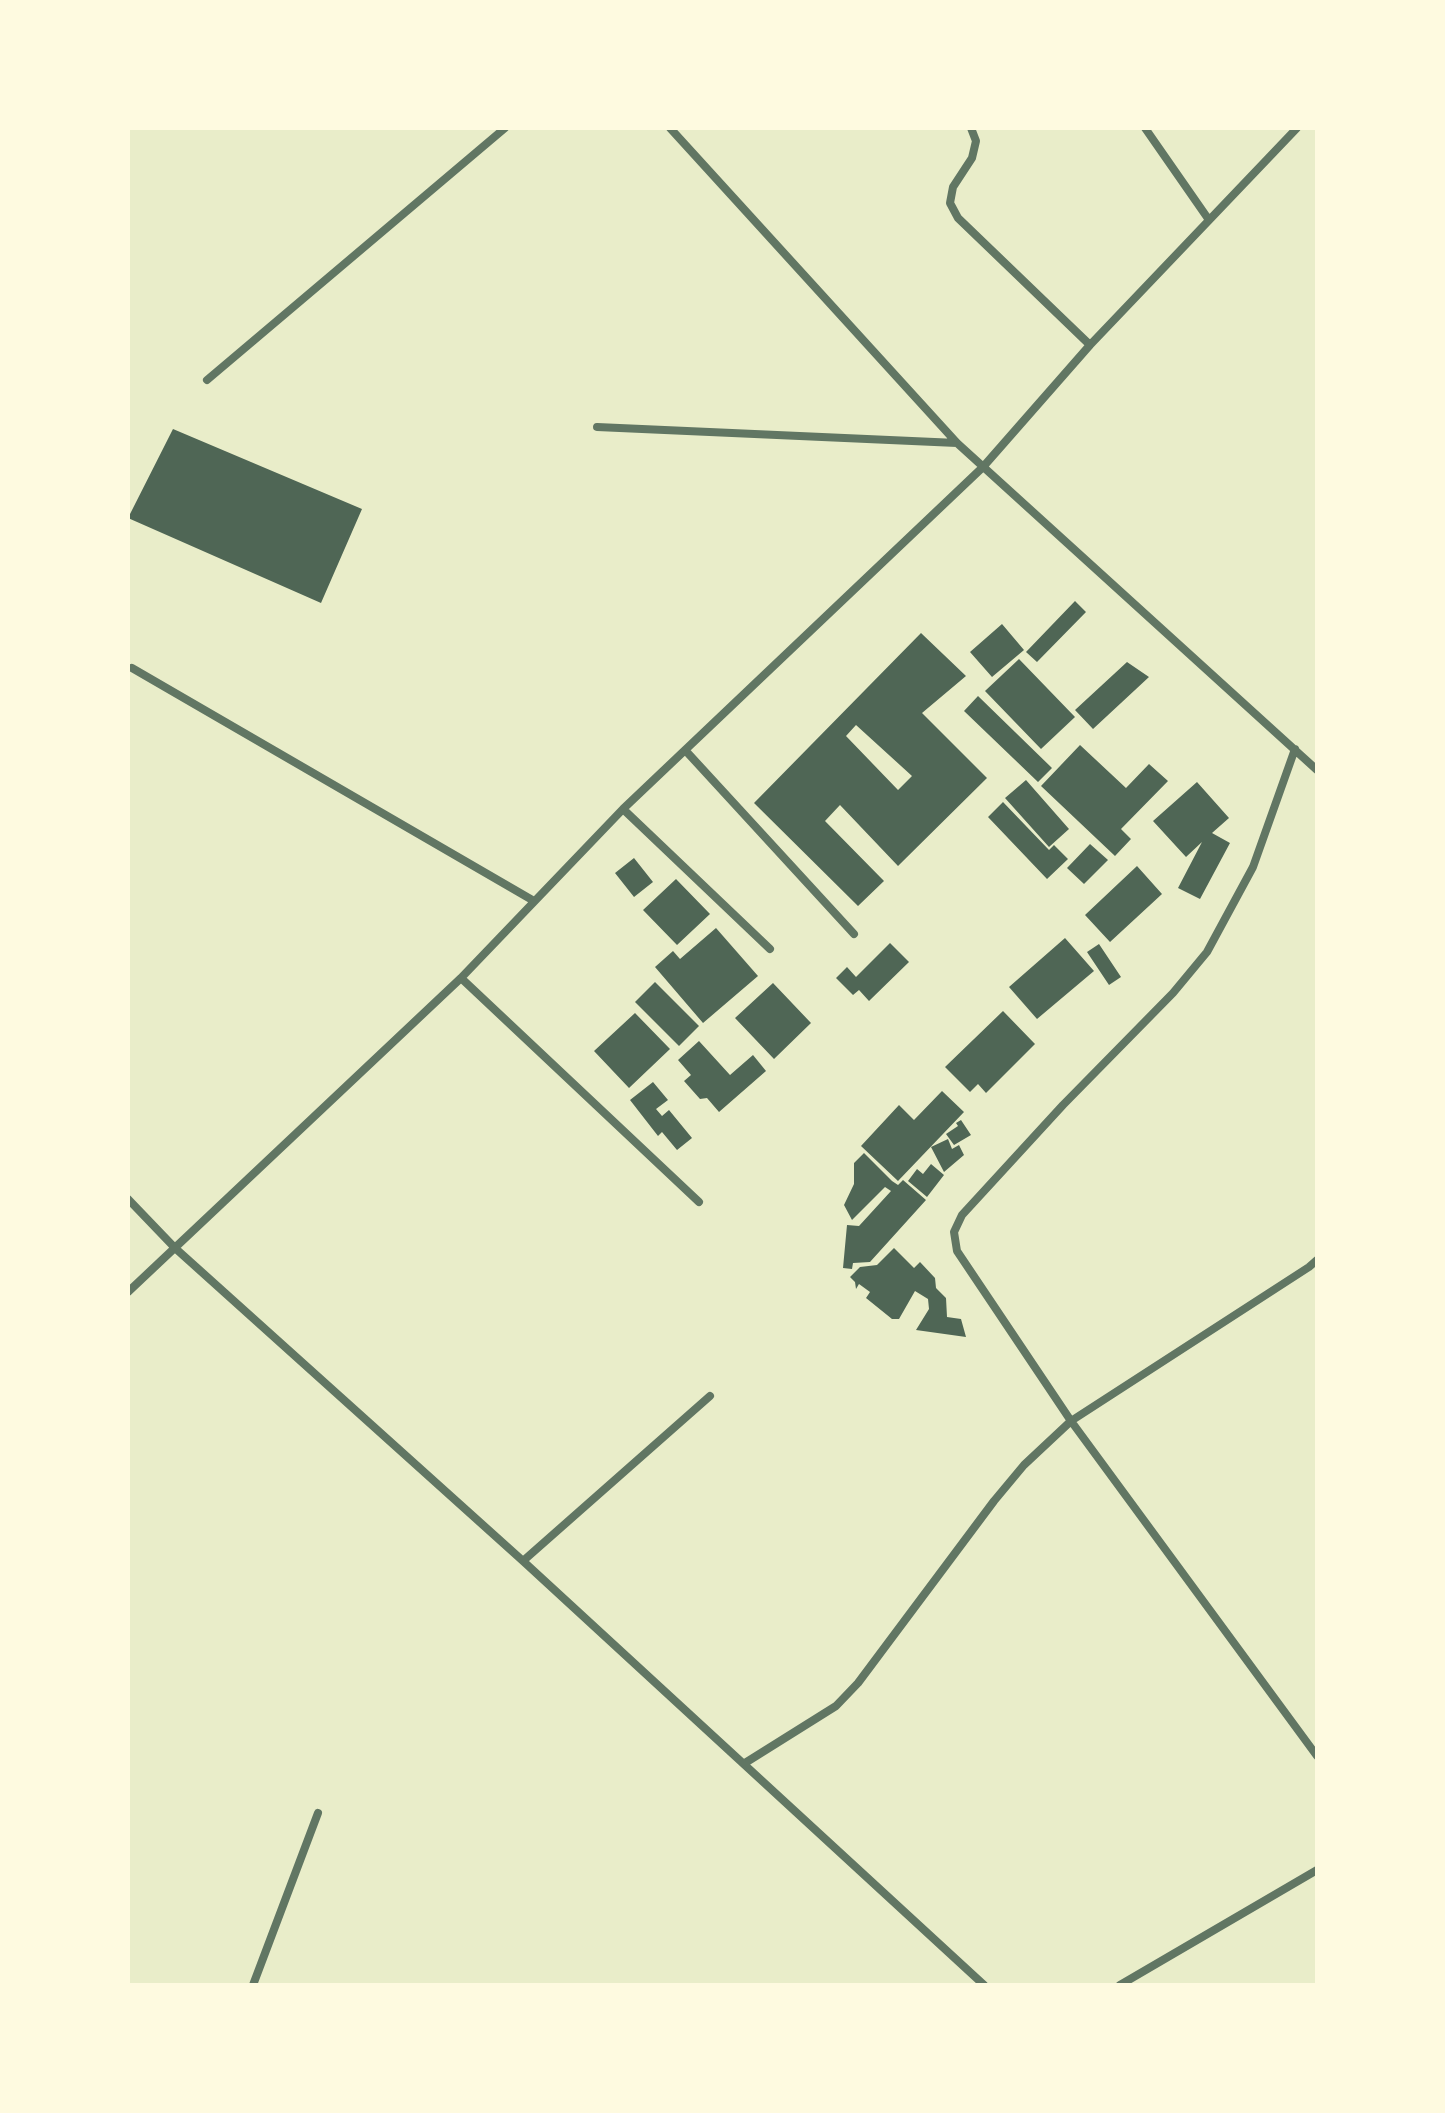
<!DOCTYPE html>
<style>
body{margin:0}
#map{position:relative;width:1445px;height:2113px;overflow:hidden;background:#e9edc9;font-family:Mulish,sans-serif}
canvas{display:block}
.frame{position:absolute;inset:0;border:130px solid #fefae0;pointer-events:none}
</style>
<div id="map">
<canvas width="1445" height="2113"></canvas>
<div class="frame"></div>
</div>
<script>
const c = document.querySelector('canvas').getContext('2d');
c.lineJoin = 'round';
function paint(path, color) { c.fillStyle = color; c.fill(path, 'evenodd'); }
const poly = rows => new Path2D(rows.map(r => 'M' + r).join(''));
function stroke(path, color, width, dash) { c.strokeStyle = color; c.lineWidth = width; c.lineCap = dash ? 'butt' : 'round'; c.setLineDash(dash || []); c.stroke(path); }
const building = poly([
 [173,429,362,509,321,603,128,518],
 [1075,601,1086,612,1037,662,1026,652],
 [1002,624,1024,650,992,677,970,652],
 [921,633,966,676,922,713,987,778,898,866,840,805,825,821,884,881,858,906,754,803],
 [856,725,912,776,898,790,846,736],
 [1019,659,1075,717,1041,749,985,691],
 [1127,662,1149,677,1093,729,1075,710],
 [978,696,1052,768,1038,782,964,711],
 [1080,745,1126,788,1149,764,1168,781,1121,829,1131,839,1115,856,1041,786],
 [1026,780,1069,829,1049,847,1005,798],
 [1197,782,1229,818,1212,833,1230,843,1200,899,1178,888,1202,842,1186,857,1153,821],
 [1003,802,1049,850,1054,845,1068,859,1047,879,988,817],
 [1090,844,1108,860,1084,884,1067,868],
 [634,858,653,882,634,897,615,873],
 [1137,866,1162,894,1110,942,1085,915],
 [676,879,710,914,677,945,643,910],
 [716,928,758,976,703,1023,655,967,673,951,680,959],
 [1065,938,1094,971,1037,1019,1009,987],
 [890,943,909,962,869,1001,859,990,853,995,836,978,847,967,856,977],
 [1099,944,1121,977,1109,985,1087,952],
 [655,982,699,1026,679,1046,635,1002],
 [773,983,811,1023,774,1059,735,1018],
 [1003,1011,1035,1044,986,1093,978,1084,970,1092,945,1067],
 [635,1013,670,1049,629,1088,594,1051],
 [699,1041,730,1075,753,1055,766,1071,719,1112,707,1098,700,1099,684,1081,691,1075,678,1060],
 [653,1082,668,1100,656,1109,662,1116,669,1110,692,1138,677,1150,662,1132,658,1136,630,1100],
 [942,1091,964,1112,898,1181,861,1146,899,1105,914,1120],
 [961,1120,971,1135,954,1145,946,1134,958,1126,956,1123],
 [948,1139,952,1149,959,1145,964,1155,944,1172,931,1147],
 [864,1153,892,1181,898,1185,903,1180,926,1200,870,1262,853,1263,852,1269,843,1268,847,1225,859,1226,891,1191,885,1187,852,1220,844,1205,854,1184,854,1163],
 [931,1164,944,1175,927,1197,908,1181,917,1169,923,1174],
 [894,1248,914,1268,920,1262,935,1278,936,1288,946,1298,947,1317,961,1319,966,1337,916,1330,929,1309,928,1299,915,1291,899,1319,892,1319,866,1298,870,1292,859,1284,856,1289,855,1282,850,1277,860,1267,877,1265]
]);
const minor = poly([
 [670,128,957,443,1317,770],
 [971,128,976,141,972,158,953,187,950,203,958,218,1090,345],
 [1145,128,1209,220],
 [207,380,505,128],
 [597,427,957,443],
 [132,668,534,901],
 [1295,749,1253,867,1207,952,1173,993,1063,1105,962,1215,954,1232,957,1251,1071,1421,1317,1756],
 [685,750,854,934],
 [623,809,770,949],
 [461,978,699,1202],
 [128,1199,175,1248,523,1561,984,1985],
 [128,1292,461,978,623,809,983,467,1090,345,1297,128],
 [523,1561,710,1396],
 [745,1763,836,1706,858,1683,994,1501,1024,1465,1071,1421,1309,1267,1317,1260],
 [253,1985,318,1813],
 [1120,1985,1317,1870]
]);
paint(building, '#4f6655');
stroke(minor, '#617663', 8);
</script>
